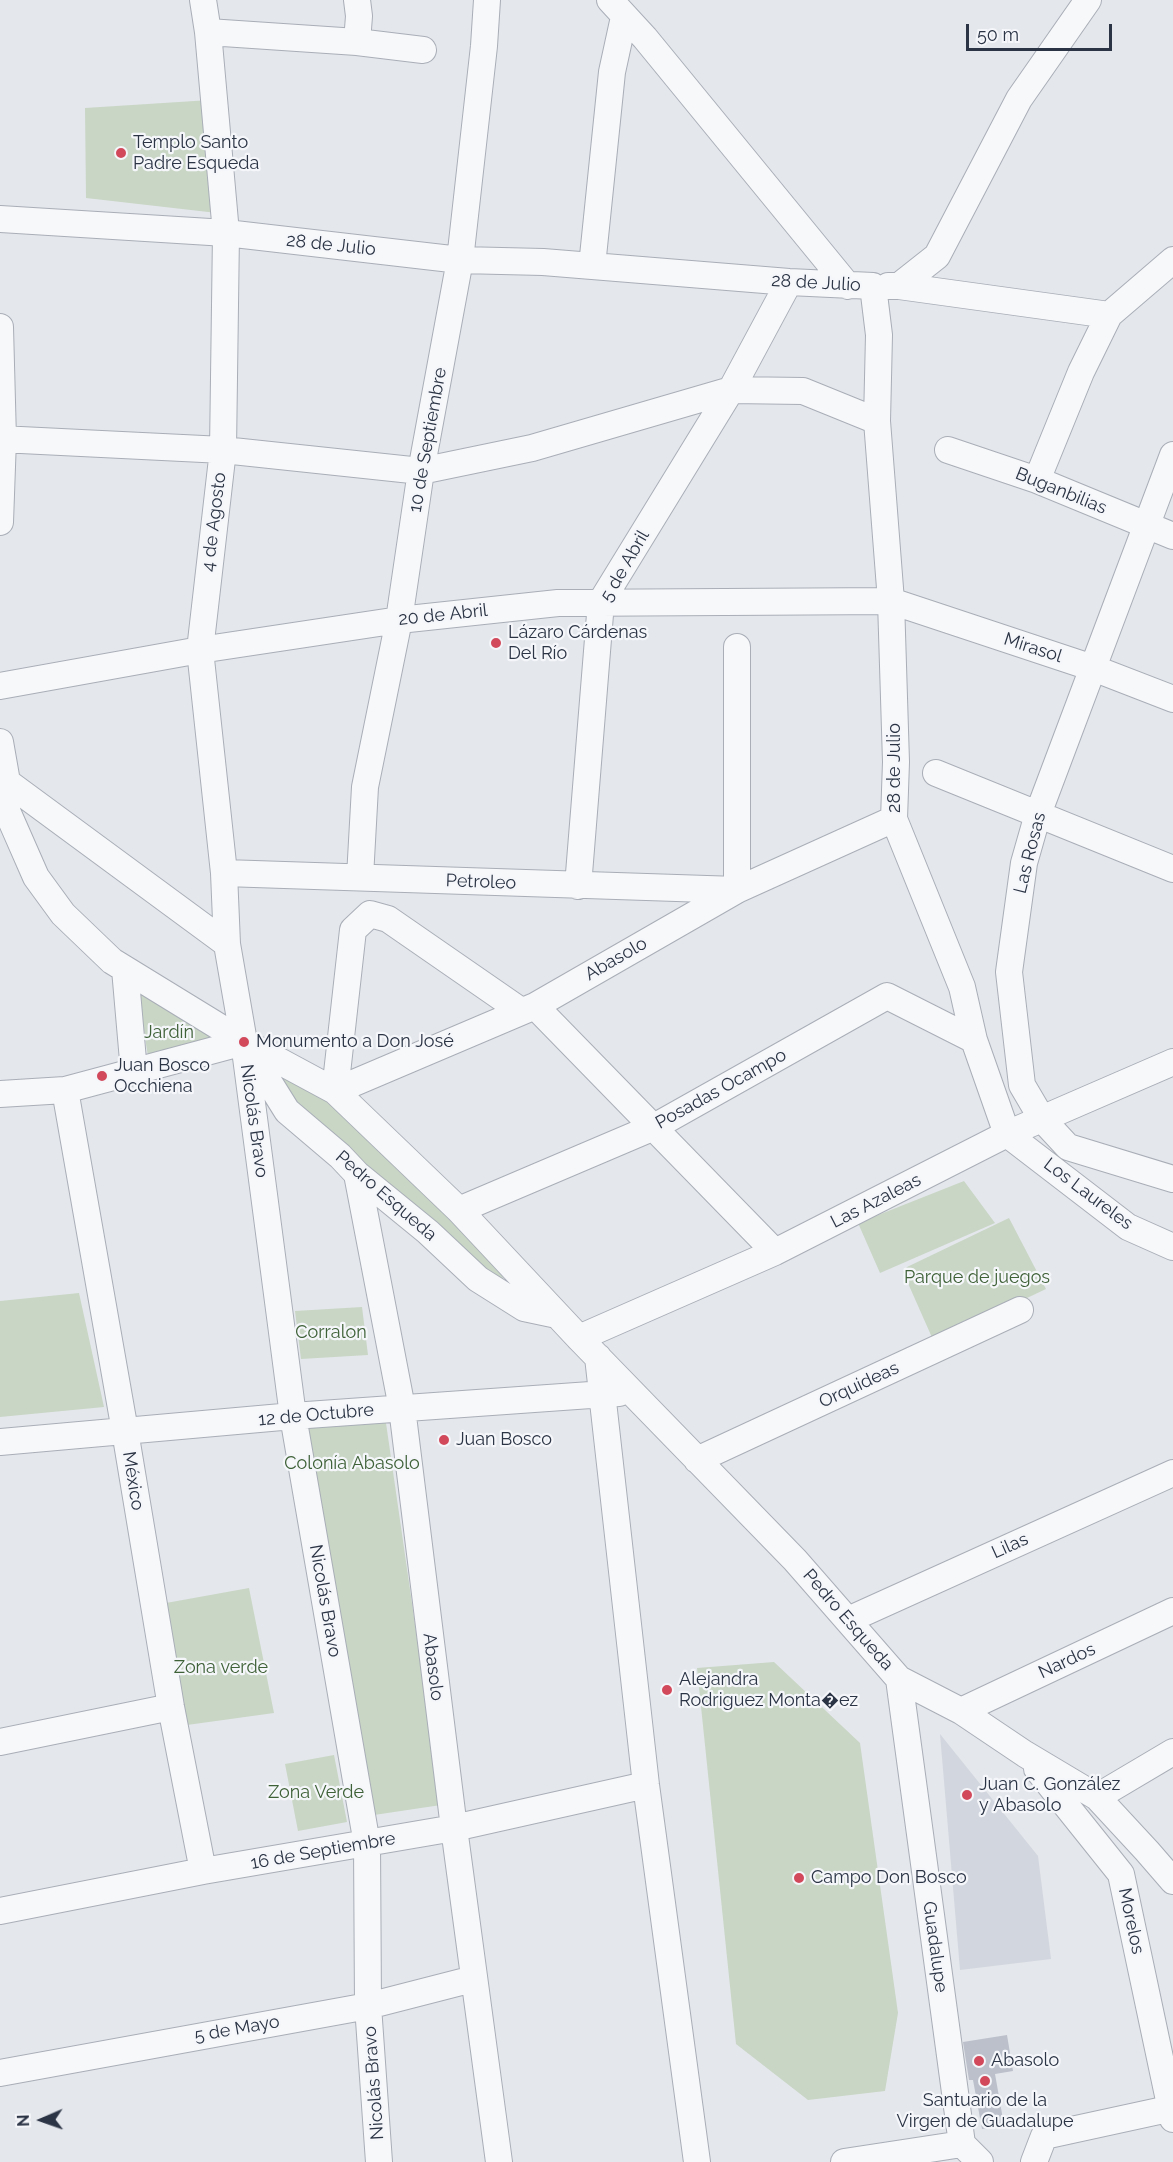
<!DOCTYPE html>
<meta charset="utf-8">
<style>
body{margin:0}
#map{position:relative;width:1173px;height:2162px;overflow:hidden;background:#e4e7ec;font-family:Raleway,sans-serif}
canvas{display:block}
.north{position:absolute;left:12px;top:2090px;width:60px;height:60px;-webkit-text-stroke:4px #f4f6f9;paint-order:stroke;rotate:268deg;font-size:16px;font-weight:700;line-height:24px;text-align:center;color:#2b3445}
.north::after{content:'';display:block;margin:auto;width:21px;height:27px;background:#2b3445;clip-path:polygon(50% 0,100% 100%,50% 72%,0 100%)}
.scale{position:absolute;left:966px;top:24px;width:146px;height:27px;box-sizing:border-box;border:3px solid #2b3445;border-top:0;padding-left:8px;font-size:18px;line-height:21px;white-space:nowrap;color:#2b3445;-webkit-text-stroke:4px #f4f6f9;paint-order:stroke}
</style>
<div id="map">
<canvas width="1173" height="2162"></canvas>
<div class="north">N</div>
<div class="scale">50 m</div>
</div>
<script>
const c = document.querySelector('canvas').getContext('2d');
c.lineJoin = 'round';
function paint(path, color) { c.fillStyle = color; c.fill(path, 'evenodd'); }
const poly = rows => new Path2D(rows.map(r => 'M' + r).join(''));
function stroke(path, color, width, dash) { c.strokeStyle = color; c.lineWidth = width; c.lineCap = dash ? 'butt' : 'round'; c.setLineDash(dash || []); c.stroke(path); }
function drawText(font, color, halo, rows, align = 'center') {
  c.font = font + ' Raleway,sans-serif'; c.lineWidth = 4.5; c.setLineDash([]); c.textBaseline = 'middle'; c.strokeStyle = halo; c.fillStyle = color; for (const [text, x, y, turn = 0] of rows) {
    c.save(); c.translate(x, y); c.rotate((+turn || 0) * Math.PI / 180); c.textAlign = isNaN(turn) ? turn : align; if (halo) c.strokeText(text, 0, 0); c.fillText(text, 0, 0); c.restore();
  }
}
const built = poly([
 [940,1734,1038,1856,1051,1959,960,1970]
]);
const green = poly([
 [210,100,217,213,86,198,85,108],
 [137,986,224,1040,149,1063],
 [265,1061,337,1100,496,1263,510,1292,291,1108],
 [964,1181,995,1223,880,1273,858,1223],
 [1009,1218,1046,1289,934,1342,903,1272,907,1267],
 [79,1293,104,1407,0,1417,0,1301],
 [362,1307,368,1355,301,1359,295,1311],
 [385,1416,441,1805,374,1815,306,1421],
 [249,1588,274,1713,187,1725,166,1603],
 [774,1662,860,1743,898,2013,885,2091,808,2100,736,2044,697,1668],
 [334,1755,347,1822,298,1831,285,1764]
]);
const building = poly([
 [1007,2035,1013,2071,995,2074,1004,2125,982,2129,973,2080,969,2080,963,2042]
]);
const minor = poly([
 [203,0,208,32,226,233,223,450,200,650,224,873,227,944,244,1042,293,1416,367,1844,368,2006,379,2162],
 [357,0,359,16,357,42],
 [610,0,645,38,848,286],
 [208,32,357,42,423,50],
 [0,219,226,233,460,260,543,262,789,282,873,286,879,335,877,421,891,601,896,762,894,819,962,987,974,1040,1007,1134,1128,1227,1173,1247],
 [592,266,612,72,624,17],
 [888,286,899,286,937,256,1019,99,1088,0],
 [899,286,1109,315,1081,372,1037,480],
 [1109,315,1173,260],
 [0,327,3,439,0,522],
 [0,439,223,450,421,471,532,448,731,390,803,391,877,421],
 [948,450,1037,480,1173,536],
 [1173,455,1038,814,1024,863,1009,972,1022,1085,1042,1119,1068,1147,1173,1179],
 [0,686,200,650,399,620,558,603,891,601,1093,668,1173,699],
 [0,742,7,782,7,811,36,877,63,914,112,961,244,1042,335,1091,459,1210,579,1338,795,1560,899,1679,961,1711,1025,1754,1097,1797,1147,1851,1173,1881],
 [936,773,1173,869],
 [7,782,227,944],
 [224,873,737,890,737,647],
 [360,877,365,787,399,620,421,471,460,260,484,46,487,0],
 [578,886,601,602,731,390,789,282],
 [125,969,134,1072],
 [535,1006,775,1252],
 [521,1011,388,919,370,914,353,930,335,1091,535,1006,737,890,894,819],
 [249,1050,287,1111,340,1156,357,1174,428,1232,478,1279,524,1308,557,1315],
 [65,1090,125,1431,171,1707,203,1871],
 [0,1094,65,1090,244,1042],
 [357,1174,402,1408,454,1828,499,2162],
 [459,1210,654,1127,887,996,974,1040],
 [579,1338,775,1252,1007,1134,1173,1062],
 [598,1357,646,1785,697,2162],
 [0,1442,293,1416,619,1393],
 [697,1460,1020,1310],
 [848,1620,1173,1473],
 [899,1679,962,2144],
 [961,1711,1173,1611],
 [0,1742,171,1707],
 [1037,1769,1121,1874,1173,2119],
 [1097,1797,1173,1752],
 [0,1911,203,1871,454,1828,646,1785],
 [0,2073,368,2006,473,1979],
 [844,2162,962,2144,980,2162],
 [1034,2162,1044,2136,1173,2108]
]);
const markers = [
 [121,153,6,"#d1495b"],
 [496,643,6,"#d1495b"],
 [244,1042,6,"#d1495b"],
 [102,1076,6,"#d1495b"],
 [444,1440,6,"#d1495b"],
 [667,1690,6,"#d1495b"],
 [967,1795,6,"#d1495b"],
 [799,1878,6,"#d1495b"],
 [979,2061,6,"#d1495b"],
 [985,2081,6,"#d1495b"]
];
const poiNames = [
 ["Templo Santo",133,143],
 ["Padre Esqueda",133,164],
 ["Lázaro Cárdenas",508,633],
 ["Del Río",508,654],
 ["Monumento a Don José",256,1042],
 ["Juan Bosco",114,1066],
 ["Occhiena",114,1087],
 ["Juan Bosco",456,1440],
 ["Alejandra",679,1680],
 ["Rodriguez Monta�ez",679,1701],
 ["Juan C. González",979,1785],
 ["y Abasolo",979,1806],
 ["Campo Don Bosco",811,1878],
 ["Abasolo",991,2061],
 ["Santuario de la",985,2101,"center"],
 ["Virgen de Guadalupe",985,2122,"center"]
];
const streetNames = [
 ["28 de Julio",331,245,6],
 ["28 de Julio",816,283,3],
 ["10 de Septiembre",428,440,-80],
 ["Buganbilias",1061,491,22],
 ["4 de Agosto",214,522,-83],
 ["5 de Abril",625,566,-60],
 ["20 de Abril",443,615,-6],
 ["Mirasol",1033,648,18],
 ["28 de Julio",895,768,-90],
 ["Las Rosas",1030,853,-76],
 ["Petroleo",481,882,2],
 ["Abasolo",616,959,-30],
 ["Posadas Ocampo",721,1089,-29],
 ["Nicolás Bravo",254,1121,82],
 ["Los Laureles",1088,1194,37],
 ["Pedro Esqueda",386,1196,41],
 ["Las Azaleas",876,1201,-27],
 ["Orquideas",859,1385,-25],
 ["12 de Octubre",316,1415,-5],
 ["México",133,1481,81],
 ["Lilas",1010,1546,-24],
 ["Nicolás Bravo",325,1601,80],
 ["Pedro Esqueda",848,1620,49],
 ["Nardos",1067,1661,-25],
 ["Abasolo",433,1667,83],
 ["16 de Septiembre",323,1851,-10],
 ["Morelos",1131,1921,78],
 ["Guadalupe",935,1947,82],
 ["5 de Mayo",237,2029,-10],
 ["Nicolás Bravo",374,2083,-94]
];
const parkNames = [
 ["Jardín",169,1033],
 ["Parque de juegos",977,1278],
 ["Corralon",331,1333],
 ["Colonía Abasolo",352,1464],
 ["Zona verde",221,1668],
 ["Zona Verde",316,1793]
];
paint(built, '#d2d6de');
paint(green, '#c9d6c5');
paint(building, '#bbc0ca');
stroke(minor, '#a9aeb7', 28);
stroke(minor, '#f7f8fa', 26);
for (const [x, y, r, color] of markers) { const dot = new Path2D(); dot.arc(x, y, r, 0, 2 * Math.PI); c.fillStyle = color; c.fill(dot); stroke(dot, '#f4f6f9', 2); }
drawText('18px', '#2b3445', '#f4f6f9', poiNames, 'left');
drawText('18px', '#2b3445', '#f4f6f9', streetNames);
drawText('18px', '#3f6138', '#f4f6f9', parkNames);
</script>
